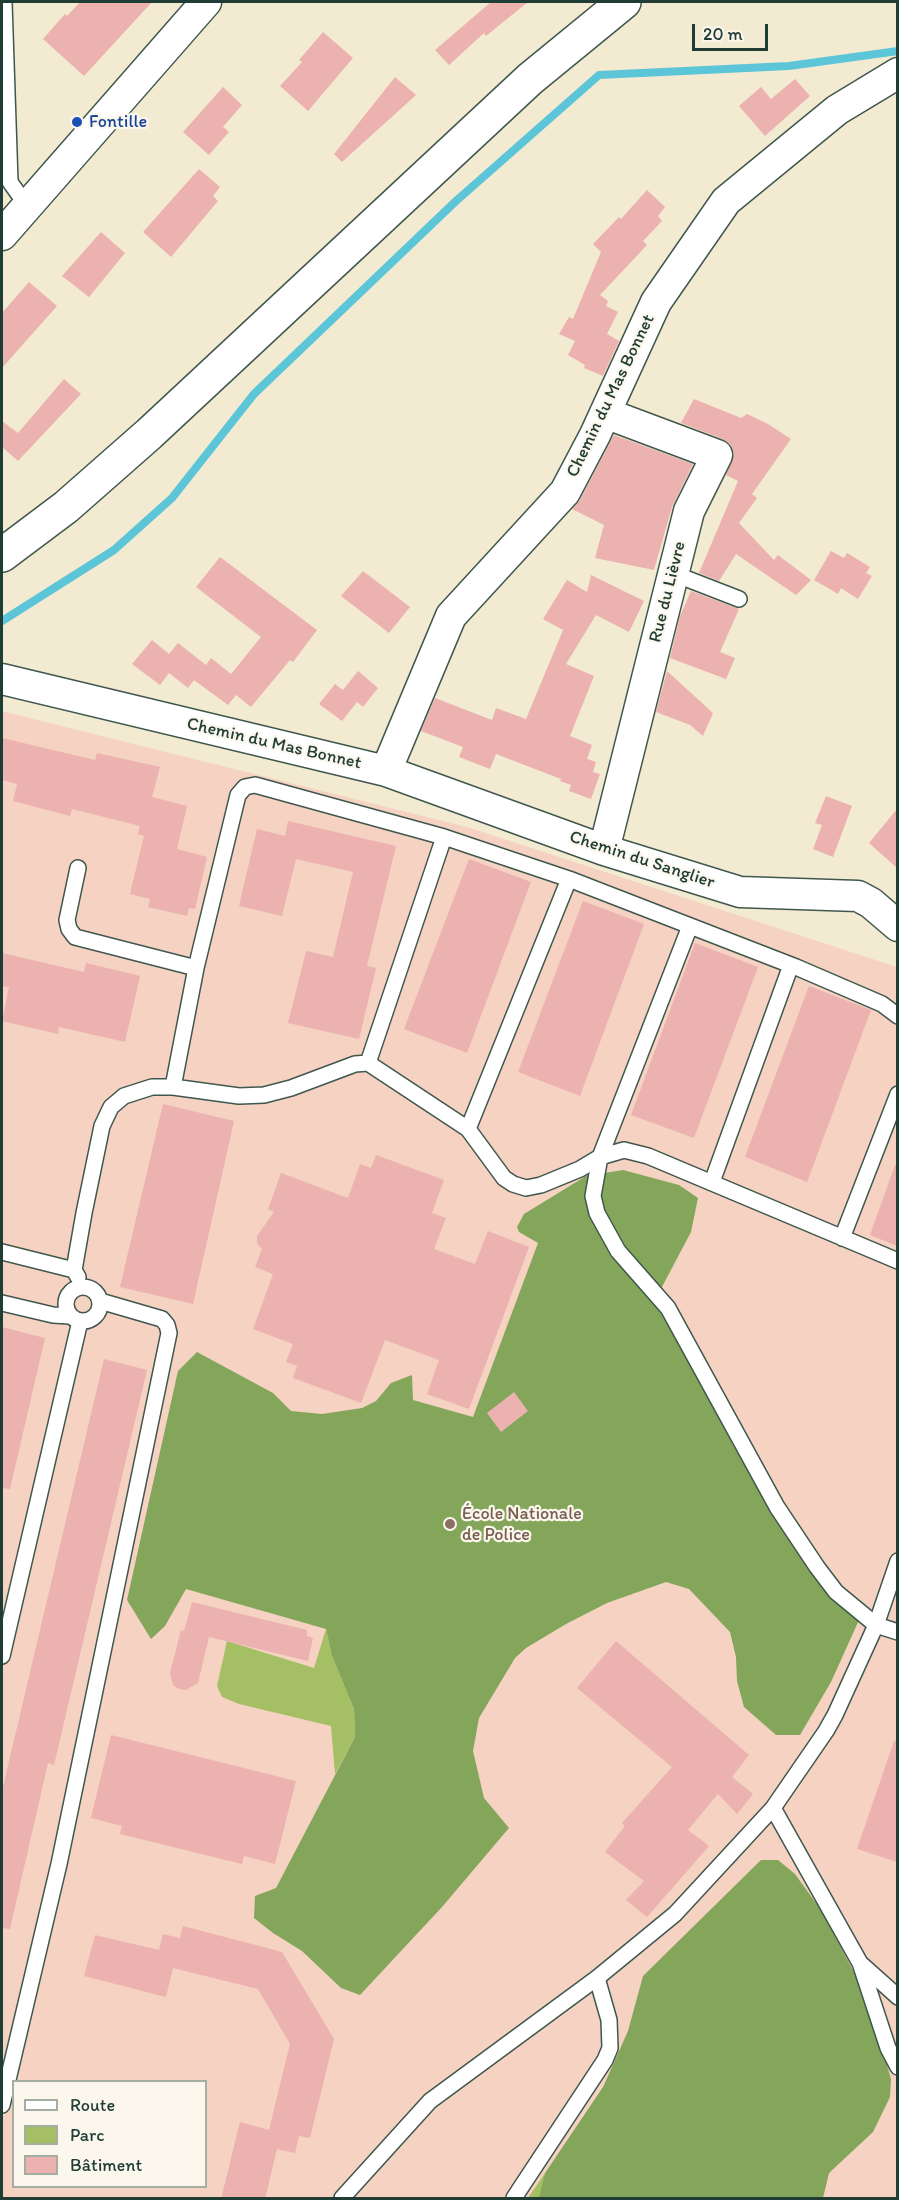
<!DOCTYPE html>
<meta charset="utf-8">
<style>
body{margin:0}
#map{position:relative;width:899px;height:2200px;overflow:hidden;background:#f3ead2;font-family:Itim,sans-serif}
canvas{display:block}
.frame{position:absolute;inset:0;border:3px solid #1f3d34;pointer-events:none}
.legend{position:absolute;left:12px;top:2080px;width:195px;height:108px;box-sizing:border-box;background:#fbf7ec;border:2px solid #a3ada2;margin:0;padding:8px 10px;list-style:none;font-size:18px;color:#1f3d34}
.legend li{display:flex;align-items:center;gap:12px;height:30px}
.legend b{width:30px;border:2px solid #a3ada2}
.scale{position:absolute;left:692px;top:24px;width:76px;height:27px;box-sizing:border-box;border:3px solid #1f3d34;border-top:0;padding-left:8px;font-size:18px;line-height:21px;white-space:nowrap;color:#1f3d34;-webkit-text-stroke:4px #fbf7ec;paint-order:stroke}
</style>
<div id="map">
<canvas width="899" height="2200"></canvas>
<div class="frame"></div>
<ul class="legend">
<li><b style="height:8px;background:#fff"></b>Route</li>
<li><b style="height:16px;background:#a5bf65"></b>Parc</li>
<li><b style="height:16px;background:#ebb2b0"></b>Bâtiment</li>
</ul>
<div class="scale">20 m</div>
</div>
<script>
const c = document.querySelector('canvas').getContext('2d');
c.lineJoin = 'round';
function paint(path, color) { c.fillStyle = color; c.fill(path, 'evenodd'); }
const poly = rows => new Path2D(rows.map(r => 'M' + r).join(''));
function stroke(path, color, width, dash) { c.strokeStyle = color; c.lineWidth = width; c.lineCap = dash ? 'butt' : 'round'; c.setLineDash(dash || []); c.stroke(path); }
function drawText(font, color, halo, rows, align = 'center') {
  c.font = font + ' Itim,sans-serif'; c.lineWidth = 4.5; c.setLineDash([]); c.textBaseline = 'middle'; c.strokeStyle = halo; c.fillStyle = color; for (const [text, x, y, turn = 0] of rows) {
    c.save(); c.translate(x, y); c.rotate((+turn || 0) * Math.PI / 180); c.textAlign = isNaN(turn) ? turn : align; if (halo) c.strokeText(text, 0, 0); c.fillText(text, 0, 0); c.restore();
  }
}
const built = poly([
 [2,711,467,827,897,967,897,2198,2,2198],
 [14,2082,206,2082,206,2186,14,2186]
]);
const green = poly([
 [326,1629,332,1656,354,1709,355,1737,335,1774,331,1726,239,1704,222,1697,217,1686,227,1641,314,1668],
 [545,2173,540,2198,528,2198,532,2192]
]);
const forest = poly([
 [623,1170,679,1185,698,1198,691,1232,654,1302,673,1330,734,1447,819,1579,859,1620,831,1682,800,1735,776,1735,744,1707,737,1681,736,1657,730,1632,689,1589,666,1582,607,1603,566,1624,526,1648,515,1658,479,1718,473,1751,484,1798,509,1828,442,1907,360,1995,341,1988,302,1951,273,1933,254,1918,255,1896,276,1888,355,1737,354,1709,332,1656,326,1629,186,1589,165,1626,151,1639,127,1600,178,1371,197,1352,273,1393,291,1411,322,1414,362,1408,376,1401,391,1383,412,1375,413,1400,473,1417,538,1243,519,1232,517,1227,524,1214,586,1176],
 [761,1860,778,1860,795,1874,821,1910,867,1997,891,2079,890,2097,873,2132,829,2173,823,2198,539,2198,545,2173,603,2087,628,2031,643,1976]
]);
const stream = poly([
 [2,621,114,550,172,498,254,394,456,201,599,75,789,66,898,51]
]);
const building = poly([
 [80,2,152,2,84,76,43,39,65,14,67,16],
 [491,2,528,2,486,36,484,33,449,65,435,50],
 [323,32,353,58,308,111,280,86,302,62,299,60],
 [395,77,416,95,342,162,334,154],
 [795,79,810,96,765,136,739,106,761,87,771,99],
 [223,87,242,105,223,127,229,132,209,155,183,132],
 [199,169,220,187,213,196,218,201,171,257,143,232],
 [647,190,665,207,658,216,662,221,643,241,647,245,600,295,608,301,606,306,618,312,607,334,619,341,603,376,584,368,585,365,568,355,575,341,559,334,569,317,573,319,601,252,593,244,619,217,621,219],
 [101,232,125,253,89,297,62,276],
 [29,282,57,306,2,368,2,313],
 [64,379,81,394,18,461,2,447,2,421,18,433],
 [694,399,741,418,747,414,768,424,791,439,752,494,757,498,739,523,774,560,778,555,811,580,796,595,736,554,719,581,699,573,738,481,726,475,734,454,730,444,723,439,681,423],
 [614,435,693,464,672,507,654,570,595,558,604,525,572,509,580,500],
 [831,551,844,558,847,553,870,567,866,573,872,576,858,599,841,588,838,594,814,580],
 [220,557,317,630,293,662,290,660,251,707,236,695,228,705,194,680,188,688,169,673,160,685,132,664,152,640,169,654,178,643,206,665,211,658,231,674,261,637,196,587],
 [363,571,410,607,389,633,341,596],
 [591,575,644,601,629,632,596,615,566,664,594,676,570,736,592,745,587,759,596,762,593,772,600,774,591,799,569,791,571,785,560,781,561,779,496,754,490,769,459,757,463,747,421,731,435,698,492,720,496,708,526,719,563,630,543,619,567,580,587,592],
 [691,591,739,609,720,652,735,658,726,679,670,658,680,616],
 [358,671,378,688,363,707,357,702,342,721,319,704,335,684,343,690],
 [667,671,713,713,703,736,690,725,656,712],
 [2,738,95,760,97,753,160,767,152,797,187,806,177,849,207,857,195,909,189,908,187,916,148,907,150,899,130,894,144,836,138,834,140,826,72,809,70,816,13,801,17,784,2,780],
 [826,796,852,806,833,857,813,849,822,825,815,823],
 [897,809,897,868,869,843],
 [288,821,396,846,367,966,376,968,359,1039,288,1023,306,951,333,957,353,872,296,859,282,916,239,906,257,829,285,836],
 [469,859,531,882,467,1053,404,1029],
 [583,901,644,924,580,1096,518,1072],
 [695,943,758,967,694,1138,631,1115],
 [2,953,84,972,86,963,140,976,125,1042,59,1027,58,1034,2,1021,9,987,2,986],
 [809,986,871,1010,807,1182,745,1157],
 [163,1104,234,1121,193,1304,120,1287],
 [376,1155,444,1180,432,1213,446,1218,434,1249,475,1264,488,1231,529,1247,469,1409,427,1394,439,1360,385,1340,361,1403,293,1378,297,1366,286,1362,293,1344,253,1329,273,1274,255,1267,262,1249,257,1243,257,1236,274,1212,268,1209,281,1173,348,1198,360,1164,371,1168],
 [895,1165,897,1165,897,1246,870,1235],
 [2,1327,45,1338,10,1489,2,1488],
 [104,1359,147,1370,54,1765,48,1763,10,1929,2,1928,2,1791],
 [514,1392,528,1411,501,1432,487,1413],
 [192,1602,307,1630,307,1636,313,1638,308,1661,209,1637,198,1683,186,1690,179,1689,173,1685,170,1673,181,1630,184,1631],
 [616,1641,749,1755,732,1777,753,1794,737,1814,718,1794,688,1830,709,1846,647,1917,626,1900,644,1881,605,1852,625,1826,622,1823,672,1767,577,1688],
 [111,1735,296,1781,275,1864,244,1856,242,1864,120,1834,122,1826,91,1818],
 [894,1741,897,1741,897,1862,857,1849],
 [183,1926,282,1952,334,2039,310,2138,299,2136,295,2153,277,2149,265,2199,221,2199,240,2122,269,2130,290,2044,258,1989,173,1968,166,1997,84,1976,95,1935,159,1950,163,1934,180,1938]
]);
const service = poly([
 [4,2,10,182,27,206],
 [672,573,739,599],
 [78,868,67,920,69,929,75,937,196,968],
 [690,926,600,1157,593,1196,597,1213,618,1251,668,1308,777,1507,817,1567,836,1592,876,1625,898,1632],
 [368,1063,444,837],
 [173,1087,196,968,238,795,245,787,255,785,444,837,569,879,796,967,882,1004,898,1016],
 [468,1129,569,879],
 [712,1182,791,965],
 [842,1238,898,1094],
 [2,1252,74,1270,78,1277],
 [74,1270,84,1213,102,1126,111,1107,124,1096,152,1087,173,1087,239,1096,264,1095,291,1088,355,1064,368,1063,468,1129,504,1178,513,1184,526,1188,541,1185,580,1169,600,1157,624,1150,648,1156,898,1261],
 '66 1304a17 17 0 1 1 34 0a17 17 0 1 1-34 0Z',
 [2,1303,53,1315,70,1316],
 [2,1656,80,1321],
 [773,1808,860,1963,898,1997],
 [861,1966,888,2048,898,2067],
 [2,2105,59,1864,169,1333,167,1325,162,1319,100,1301],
 [342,2198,430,2101,597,1978,675,1914,773,1808,826,1731,835,1715,876,1625,898,1561],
 [514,2198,605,2060,610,2048,609,2020,597,1978]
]);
const minor = poly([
 [2,235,206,2],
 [2,679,386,771,451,616,565,492,595,435,656,302,726,201,837,110,898,73],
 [386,771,604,850,740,892,858,896,871,903,898,926],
 [604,850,689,511,717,455,605,413]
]);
const tertiary = poly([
 [2,555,66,507,149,434,530,79,624,2]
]);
const markers = [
 [77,122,6,"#1a4fb4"],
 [450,1524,6,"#8d6e63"]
];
const transitNames = [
 ["Fontille",89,122]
];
const streetNames = [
 ["Chemin du Mas Bonnet",611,396,-64],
 ["Rue du Lièvre",668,592,-76],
 ["Chemin du Mas Bonnet",274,744,13],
 ["Chemin du Sanglier",642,860,18]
];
const educationNames = [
 ["École Nationale",462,1514],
 ["de Police",462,1535]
];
paint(built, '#f5d2c2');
paint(green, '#a5bf65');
paint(forest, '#84a65a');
stroke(stream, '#5cc5d8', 8);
paint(building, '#ebb2b0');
stroke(service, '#3f574c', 18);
stroke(minor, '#3f574c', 33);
stroke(tertiary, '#3f574c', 36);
stroke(service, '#fff', 15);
stroke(minor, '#fff', 30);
stroke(tertiary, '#fff', 33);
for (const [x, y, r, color] of markers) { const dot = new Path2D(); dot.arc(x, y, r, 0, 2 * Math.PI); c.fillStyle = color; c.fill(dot); stroke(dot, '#fbf7ec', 2); }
drawText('18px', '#164399', '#fbf7ec', transitNames, 'left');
drawText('18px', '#1f3d34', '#fbf7ec', streetNames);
drawText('18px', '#785e54', '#fbf7ec', educationNames, 'left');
</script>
